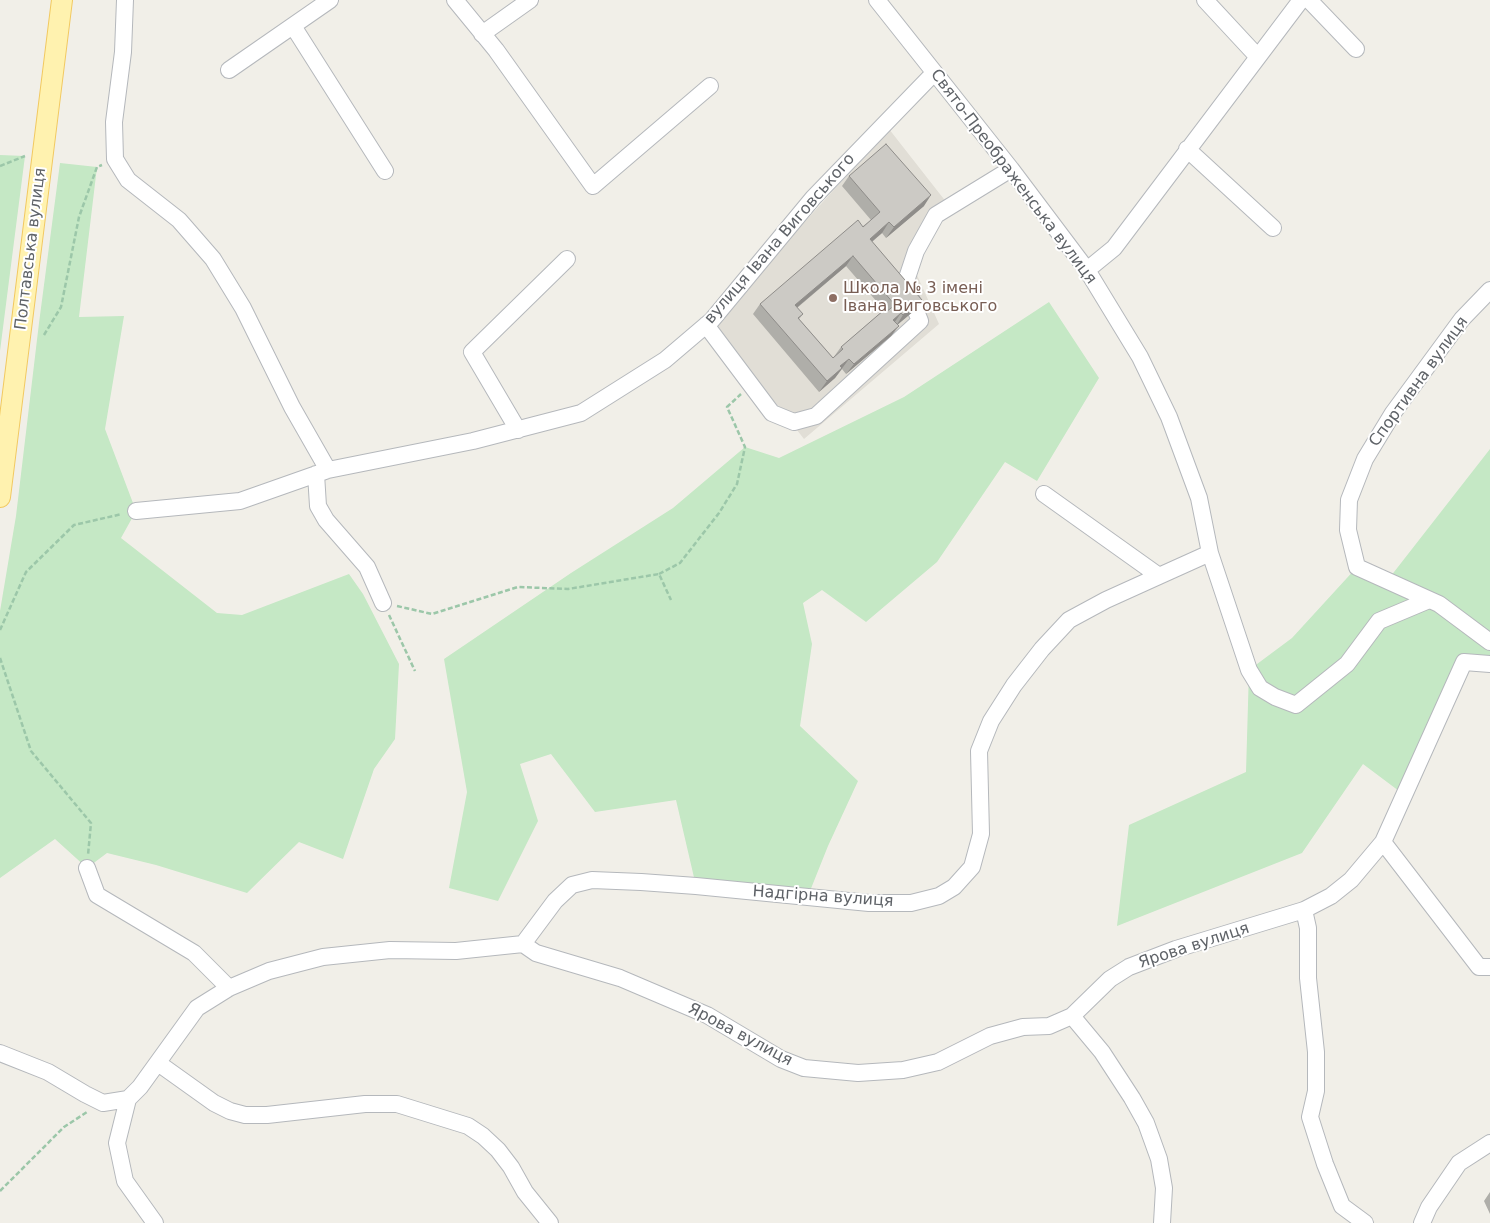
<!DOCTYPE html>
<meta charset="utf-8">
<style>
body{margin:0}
canvas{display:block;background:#f1efe8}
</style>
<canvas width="1490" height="1223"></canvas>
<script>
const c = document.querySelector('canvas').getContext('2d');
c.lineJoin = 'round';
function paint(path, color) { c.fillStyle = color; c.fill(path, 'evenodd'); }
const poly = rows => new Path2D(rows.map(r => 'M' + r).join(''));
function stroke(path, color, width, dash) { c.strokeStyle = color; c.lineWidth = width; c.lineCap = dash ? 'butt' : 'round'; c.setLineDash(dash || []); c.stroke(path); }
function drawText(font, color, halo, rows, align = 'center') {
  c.font = font + ' "DejaVu Sans",sans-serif'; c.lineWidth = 4; c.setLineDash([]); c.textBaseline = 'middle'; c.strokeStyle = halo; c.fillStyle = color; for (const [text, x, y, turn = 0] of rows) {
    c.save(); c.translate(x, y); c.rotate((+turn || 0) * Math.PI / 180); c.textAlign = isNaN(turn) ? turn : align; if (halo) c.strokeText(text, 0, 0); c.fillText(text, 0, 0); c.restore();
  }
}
const education = poly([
 [889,129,954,212,940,221,923,248,916,273,939,324,804,439,715,326,762,269]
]);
const green = poly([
 [0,155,25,156,0,351],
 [60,163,97,167,79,317,124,316,105,429,136,511,121,538,217,613,242,615,349,574,363,594,399,664,395,739,374,769,343,859,299,842,247,893,156,865,107,853,87,868,55,839,0,878,0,611,16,516,39,323],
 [1049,302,1099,378,1037,481,1005,462,937,562,866,622,822,590,803,603,812,644,800,726,858,781,828,846,808,896,696,886,676,800,595,812,551,754,520,764,538,821,498,901,449,888,467,792,444,659,571,573,673,508,745,447,779,458,904,397],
 [1490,449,1490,667,1463,662,1403,794,1363,764,1302,853,1117,926,1129,825,1246,772,1249,670,1292,638,1357,567,1387,581]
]);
const path = poly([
 [0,166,25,156],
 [44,335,61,307,79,217,97,167,102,165],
 [659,574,680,563,719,513,737,484,745,447,727,407,741,394],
 [397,606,432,614,518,587,568,589,659,574,671,600],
 [389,615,415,671],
 [0,630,26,572,74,525,122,514],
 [0,658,31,751,91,823,88,855],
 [0,1191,64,1127,87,1112]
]);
const minor = poly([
 [125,0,123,52,114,122,115,159,128,180,179,220,213,259,243,308,292,407,328,470],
 [455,0,496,50,593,186,710,86],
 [877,0,1011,169,1087,270,1140,357,1169,417,1199,498,1210,553,1249,670,1260,688,1275,697,1296,705,1347,664,1379,621,1429,600],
 [1205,0,1257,56],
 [1309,0,1356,49],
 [293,26,385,171],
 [482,34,530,0],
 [229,70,330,0],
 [1187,149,1273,228],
 [1087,270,1114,248,1301,0],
 [1490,290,1462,319,1393,413,1365,459,1349,500,1348,530,1357,567,1439,604,1490,642],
 [706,325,772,413,794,422,816,416,920,321,905,284,916,251,936,215,1011,169],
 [518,430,472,352,567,259],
 [316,474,318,506,326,520,367,567,383,603],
 [1044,494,1159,576,1210,553],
 [136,511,240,501,328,470,473,441,581,413,665,360,712,320,813,198,934,73],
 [1383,842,1479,967,1490,967],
 [87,868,97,895,194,953,229,988],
 [1304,910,1308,928,1308,978,1316,1052,1316,1091,1310,1117,1325,1164,1342,1206,1365,1223],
 [523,944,555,901,572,885,592,880,641,882,696,886,869,903,911,903,939,896,954,887,972,867,981,834,979,751,991,721,1014,685,1042,649,1069,620,1106,600,1159,576],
 [1072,1016,1102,1052,1132,1098,1146,1123,1159,1159,1164,1188,1162,1223],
 [0,1053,48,1072,85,1094,103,1103,128,1099],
 [158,1063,214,1103,230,1111,245,1115,267,1115,365,1104,397,1104,468,1126,483,1136,498,1150,511,1167,525,1192,550,1223],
 [128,1099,140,1087,197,1008,229,988,269,971,323,957,390,950,456,951,523,944,536,953,620,978,707,1015,781,1059,804,1068,858,1073,903,1070,938,1062,990,1036,1023,1027,1049,1026,1072,1016,1110,979,1129,967,1176,949,1304,910,1331,896,1351,880,1383,842,1464,662,1490,664],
 [128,1099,117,1143,125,1181,155,1223],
 [1422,1223,1429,1207,1459,1163,1490,1143]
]);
const major = poly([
 [0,497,62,0]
]);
const wall = poly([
 [849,176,924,206,886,238,882,233,872,242,922,300,915,310,898,324,891,336,846,374,842,369,835,378,819,392,753,314,760,304,871,220,842,186],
 [846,266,884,310,841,347,833,358,799,319,803,314,797,308],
 [1490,1192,1490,1214,1484,1201]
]);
const shadedWall = poly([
 [931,195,924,206,886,238,894,227],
 [889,222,882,233,863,249,870,239],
 [853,256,846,266,788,315,795,305],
 [922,300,915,310,896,326,903,315],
 [901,313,894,323,893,320],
 [899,326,891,336,846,374,854,364],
 [849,359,835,378,819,392,827,381,840,366]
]);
const building = poly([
 [886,144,931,195,894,227,889,222,870,239,922,300,903,315,901,313,893,320,899,326,854,364,849,359,840,366,842,368,827,381,760,304,858,220,863,227,880,212,849,176,886,144],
 [853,256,895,305,886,312,884,310,841,347,843,349,833,358,798,318,803,314,795,305,853,256]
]);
const markers = [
 [833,298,5,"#8d6e63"]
];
const streetNames = [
 ["Свято-Преображенська вулиця",1013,177,53],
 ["вулиця Івана Виговського",780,239,-49],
 ["Полтавська вулиця",31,249,-83],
 ["Спортивна вулиця",1419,382,-54],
 ["Надгірна вулиця",823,897,4],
 ["Ярова вулиця",1194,946,-18],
 ["Ярова вулиця",740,1035,28]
];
const educationNames = [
 ["Школа № 3 імені",843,289],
 ["Івана Виговського",843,307]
];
paint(education, '#e1ded6');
paint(green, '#c5e8c5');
stroke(minor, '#b5b8bc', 18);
stroke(major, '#f2c960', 22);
stroke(path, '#9cc7a9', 2.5, [5, 2.5]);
stroke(minor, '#fff', 16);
stroke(major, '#fff2af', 20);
paint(wall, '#afaea9');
paint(shadedWall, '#8f8d8a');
paint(building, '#cccac5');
stroke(building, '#8f8d8a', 1);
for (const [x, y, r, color] of markers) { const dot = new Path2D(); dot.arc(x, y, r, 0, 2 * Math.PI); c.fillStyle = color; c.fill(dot); stroke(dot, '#fff', 2); }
drawText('16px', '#5f6368', '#fff', streetNames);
drawText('16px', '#785e54', '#fff', educationNames, 'left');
</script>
